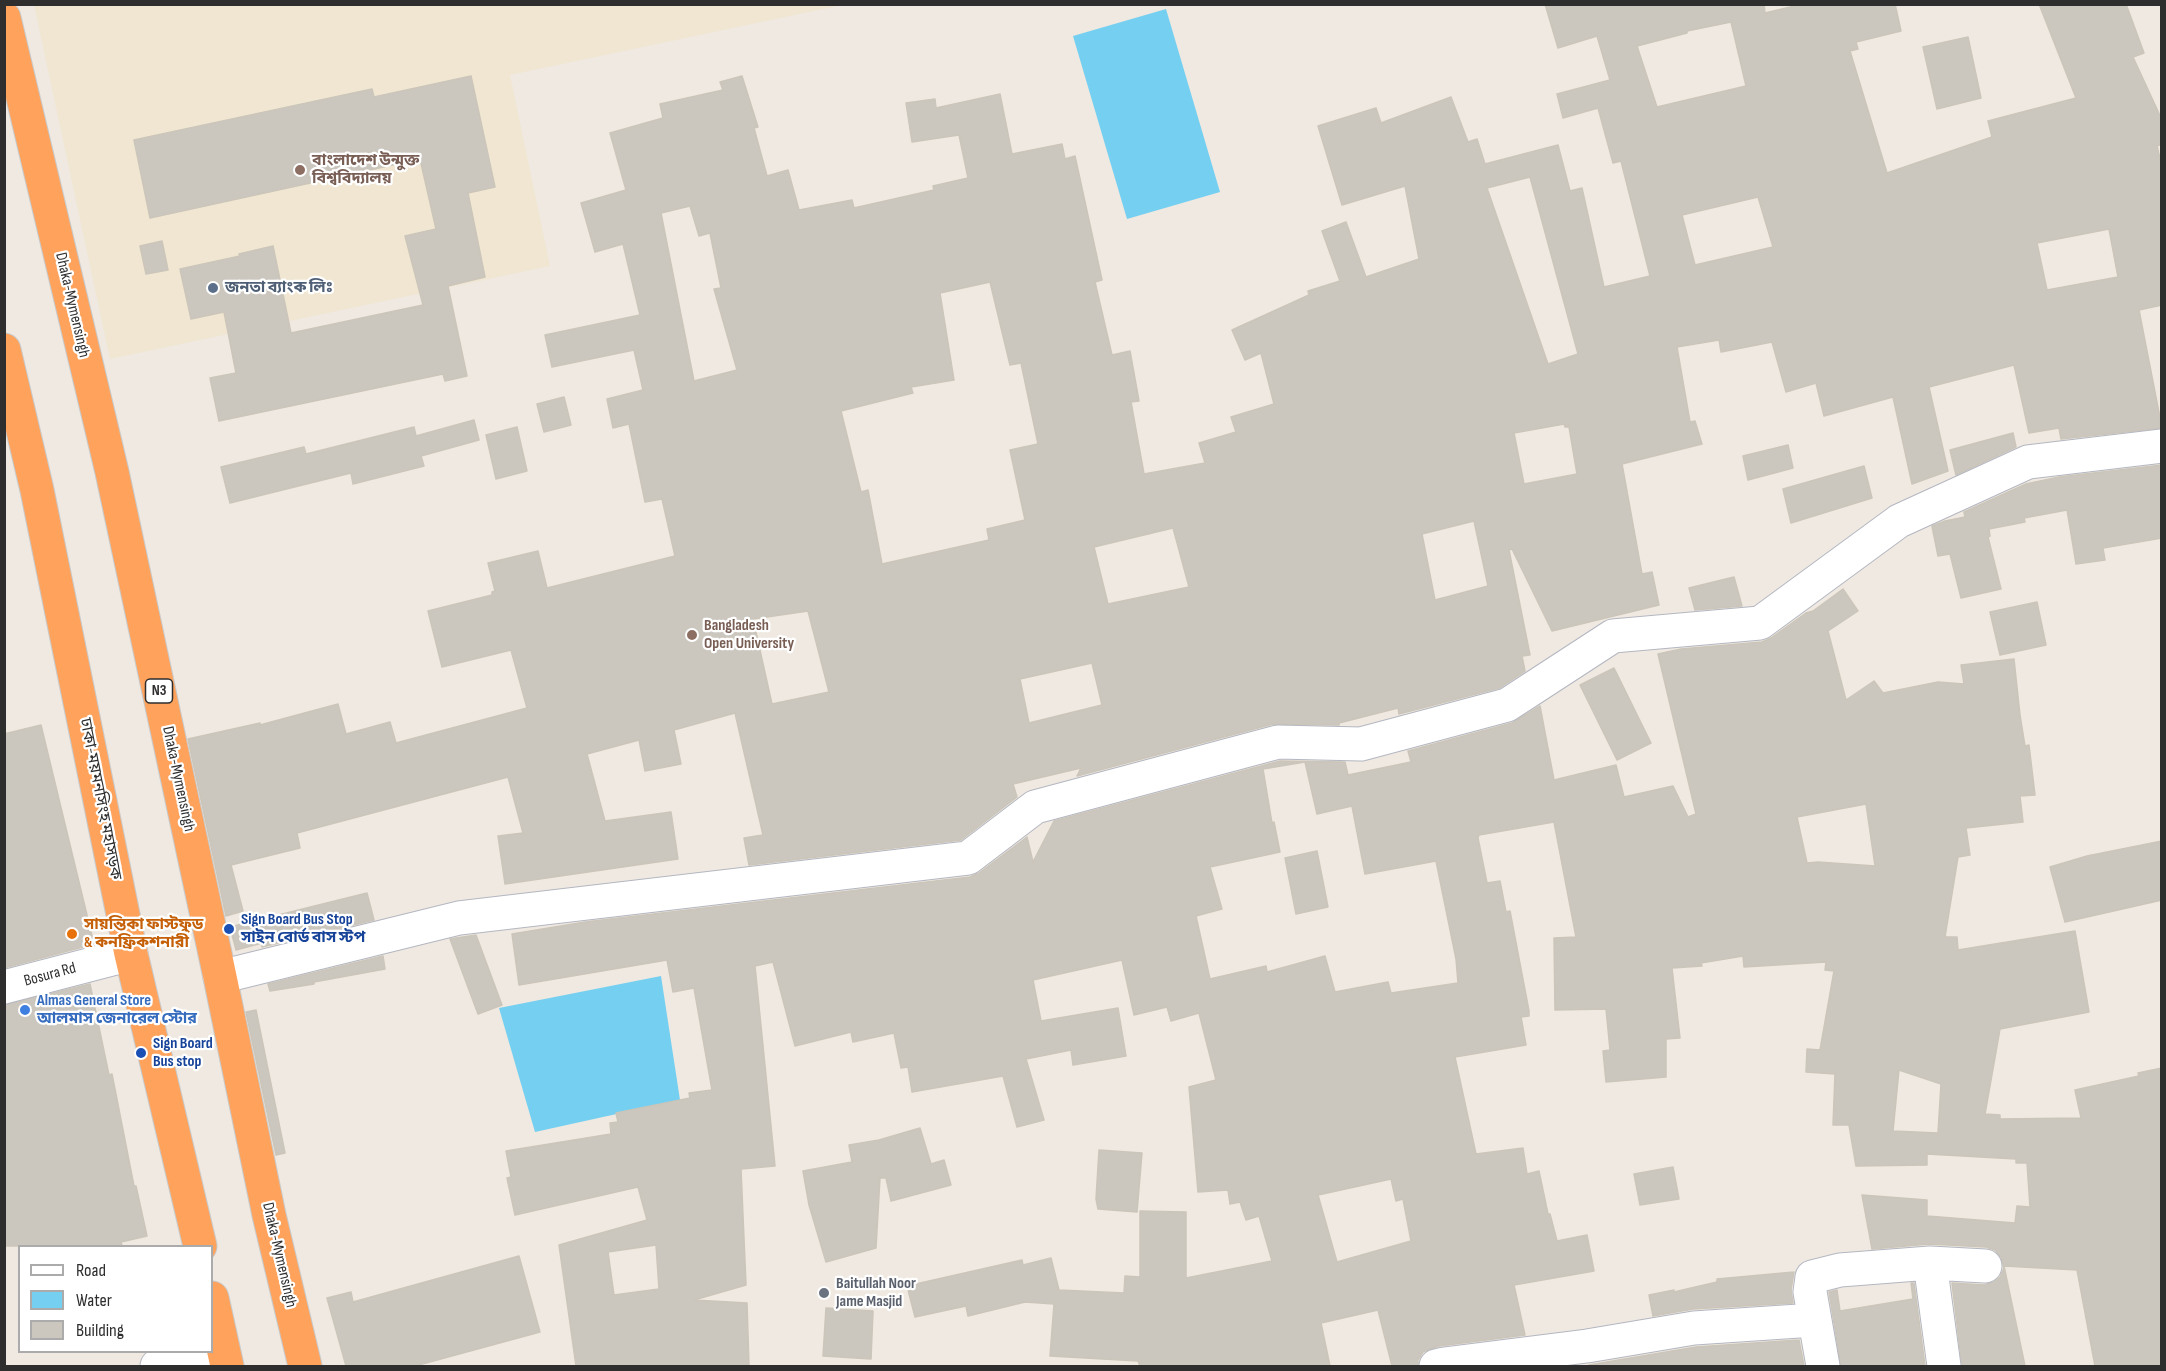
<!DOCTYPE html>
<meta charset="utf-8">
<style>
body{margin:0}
#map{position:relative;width:2166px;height:1371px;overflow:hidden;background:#efe9e1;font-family:"Sofia Sans Condensed",sans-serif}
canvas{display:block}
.frame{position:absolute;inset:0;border:6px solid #2e2e2e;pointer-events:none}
.legend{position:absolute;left:18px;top:1245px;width:195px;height:108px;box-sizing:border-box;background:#fff;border:2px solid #ababab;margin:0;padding:8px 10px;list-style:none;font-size:18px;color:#2e2e2e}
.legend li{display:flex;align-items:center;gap:12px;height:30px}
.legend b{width:30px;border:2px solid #ababab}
</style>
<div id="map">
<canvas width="2166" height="1371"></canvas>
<div class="frame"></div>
<ul class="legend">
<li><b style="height:8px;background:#fff"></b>Road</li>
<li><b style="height:16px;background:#75cff0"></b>Water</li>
<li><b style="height:16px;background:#cbc7bf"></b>Building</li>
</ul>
</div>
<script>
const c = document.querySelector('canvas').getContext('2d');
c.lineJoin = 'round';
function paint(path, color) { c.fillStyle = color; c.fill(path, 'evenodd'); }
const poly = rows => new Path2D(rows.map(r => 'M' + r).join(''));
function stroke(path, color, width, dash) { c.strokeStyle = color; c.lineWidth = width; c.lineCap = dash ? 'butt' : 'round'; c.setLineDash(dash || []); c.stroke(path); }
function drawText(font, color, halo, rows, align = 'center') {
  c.font = font + ' "Sofia Sans Condensed","Noto Sans Bengali",sans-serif'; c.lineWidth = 4.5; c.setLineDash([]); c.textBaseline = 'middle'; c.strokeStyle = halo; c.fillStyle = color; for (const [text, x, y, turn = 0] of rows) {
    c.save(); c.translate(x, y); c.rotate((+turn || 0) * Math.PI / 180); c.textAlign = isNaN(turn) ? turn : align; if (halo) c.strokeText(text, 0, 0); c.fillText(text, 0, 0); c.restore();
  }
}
const education = poly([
 [34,5,842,5,510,75,550,266,110,359]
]);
const water = poly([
 [1166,9,1220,192,1127,219,1073,36],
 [661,976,680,1100,535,1132,499,1008]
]);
const building = poly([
 [1545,4,1764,4,1765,13,1803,4,1895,4,1901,31,1856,42,1858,49,1850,51,1887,173,1992,137,1988,121,2076,98,2039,4,2126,4,2144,53,2133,57,2162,120,2162,144,2157,146,2162,167,2162,305,2139,310,2162,428,2061,439,2059,428,2029,433,2014,365,1929,387,1948,471,1912,484,1893,397,1824,416,1816,383,1786,392,1772,342,1721,352,1719,340,1677,347,1690,422,1695,421,1702,444,1622,464,1642,574,1652,572,1659,605,1552,631,1512,549,1509,550,1530,655,1522,656,1525,671,1499,688,1399,714,1398,708,1339,723,1339,725,1273,724,1077,776,1081,768,1013,784,1017,797,961,840,749,865,744,838,763,835,735,713,674,730,681,764,645,771,639,740,587,754,605,821,671,812,678,859,505,884,498,836,523,833,508,777,297,833,300,848,231,865,243,911,226,916,188,739,260,723,260,725,338,704,346,734,390,722,396,743,527,708,511,650,442,667,428,611,492,595,492,592,495,591,488,563,538,551,547,588,675,556,662,499,645,502,629,424,613,428,607,399,643,390,634,350,552,367,545,335,640,315,623,244,595,252,581,203,626,190,610,133,663,118,660,104,723,90,720,82,742,76,758,127,754,128,767,176,788,170,799,210,852,200,854,208,934,190,933,186,968,178,959,135,912,142,906,103,935,99,936,108,1000,94,1012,154,1062,144,1065,159,1075,156,1102,280,1095,282,1112,355,1130,351,1139,401,1131,402,1144,474,1205,463,1199,443,1236,432,1231,417,1274,404,1261,353,1245,360,1232,330,1309,295,1308,291,1340,281,1322,231,1346,222,1366,277,1419,259,1405,186,1342,205,1318,126,1376,108,1381,123,1451,97,1468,142,1477,139,1485,164,1558,145,1570,191,1582,188,1604,287,1650,276,1621,161,1613,163,1598,108,1563,118,1557,94,1610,80,1597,36,1558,48,1545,4],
 [1731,22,1746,86,1657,107,1637,46,1687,33,1687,31,1731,22],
 [1530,177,1578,354,1548,364,1487,188,1530,177],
 [1758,197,1773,247,1695,265,1682,215,1758,197],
 [690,206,699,236,710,233,721,288,714,289,737,370,694,381,661,213,690,206],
 [2109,229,2118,277,2047,290,2037,243,2109,229],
 [990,282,1010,365,1021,363,1038,444,1010,450,1025,520,987,529,989,540,882,564,868,490,861,492,841,411,913,393,911,387,954,380,940,293,990,282],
 [1564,424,1565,427,1569,427,1577,474,1524,484,1514,433,1564,424],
 [1474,521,1488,586,1435,600,1422,534,1474,521],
 [1173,528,1189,587,1108,604,1094,547,1173,528],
 [808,611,829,692,772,704,753,619,808,611],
 [1092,663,1102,705,1029,723,1020,679,1092,663],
 [1968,37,1981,98,1937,109,1923,47,1968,37],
 [471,76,495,187,468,193,485,277,448,286,467,376,445,381,443,374,219,421,210,378,236,373,224,312,191,319,180,269,240,256,239,254,273,246,291,333,423,305,405,236,436,229,420,159,150,218,134,140,372,89,374,97,471,76],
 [162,241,168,270,146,274,140,246,162,241],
 [564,397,571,425,544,432,537,404,564,397],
 [474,420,479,440,421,456,424,466,353,484,351,473,230,503,221,467,304,447,306,454,414,427,416,436,474,420],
 [517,427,527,471,496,479,486,435,517,427],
 [2013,433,2016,447,1956,475,1950,450,2013,433],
 [1788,445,1793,468,1748,480,1743,456,1788,445],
 [2162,465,2162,538,2103,548,2105,560,2076,564,2067,510,2024,518,2025,522,1989,529,1990,536,1988,537,2001,589,1961,598,1950,554,1938,556,1932,526,1945,521,1965,517,1964,512,2026,484,2059,477,2162,465],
 [1864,466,1872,498,1791,523,1783,489,1864,466],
 [1734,577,1742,606,1695,610,1689,588,1734,577],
 [1843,589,1858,611,1828,631,1846,700,1874,681,1883,693,1938,682,1964,684,1961,665,2014,659,2020,715,2025,746,2029,745,2035,795,2020,796,2023,822,1966,828,1970,855,1958,857,1945,937,1957,937,1958,950,2075,931,2089,1012,2000,1029,1985,1114,2000,1115,2000,1119,2081,1118,2075,1090,2139,1076,2138,1073,2162,1068,2162,1366,2095,1366,2077,1270,2004,1266,2025,1366,1962,1366,1952,1283,1984,1285,1994,1282,2000,1277,2004,1268,2001,1257,1995,1250,1986,1247,1929,1244,1872,1249,1862,1195,1927,1200,1927,1216,2015,1223,2017,1206,2030,1207,2027,1163,2016,1163,2016,1159,1927,1154,1927,1165,1856,1166,1849,1125,1833,1125,1835,1074,1806,1072,1807,1049,1820,1050,1834,971,1825,970,1826,962,1744,967,1743,956,1701,963,1702,966,1672,968,1680,1038,1666,1039,1666,1077,1606,1082,1603,1051,1610,1050,1606,1009,1555,1010,1554,938,1576,937,1554,822,1479,835,1478,838,1487,883,1500,881,1506,912,1510,911,1529,1011,1529,1016,1521,1017,1526,1045,1455,1057,1476,1154,1523,1148,1527,1174,1539,1171,1548,1214,1550,1214,1557,1241,1587,1235,1594,1271,1514,1285,1525,1335,1439,1346,1423,1352,1418,1360,1418,1366,1392,1366,1378,1310,1321,1323,1330,1366,1140,1366,1138,1361,1050,1356,1054,1304,1025,1302,968,1316,966,1306,915,1317,907,1286,1022,1260,1023,1265,1051,1258,1059,1290,1124,1293,1125,1276,1140,1277,1140,1211,1186,1212,1186,1278,1272,1261,1259,1216,1246,1220,1240,1202,1230,1204,1228,1190,1198,1192,1189,1087,1216,1080,1199,1013,1171,1021,1167,1007,1134,1015,1122,960,1033,980,1041,1021,1118,1008,1126,1056,1073,1065,1071,1050,1026,1059,1044,1120,1017,1127,1003,1076,912,1092,908,1067,901,1068,894,1033,853,1042,851,1032,795,1046,773,962,755,966,775,1166,741,1169,746,1285,694,1300,747,1303,749,1366,576,1366,559,1245,647,1220,638,1187,515,1215,507,1178,511,1177,506,1151,611,1134,610,1123,618,1122,616,1113,690,1098,689,1093,712,1090,694,988,673,992,667,960,519,985,512,934,585,922,970,877,979,873,1027,837,1033,862,1054,821,1280,761,1345,762,1348,775,1411,762,1408,751,1512,723,1540,706,1554,780,1616,765,1624,797,1673,786,1688,817,1696,814,1658,654,1681,649,1762,642,1771,638,1806,613,1813,611,1843,589],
 [1305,762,1317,814,1352,806,1365,874,1436,861,1456,959,1458,983,1391,993,1388,982,1335,992,1325,956,1267,972,1266,966,1210,979,1196,916,1222,909,1210,867,1280,852,1274,822,1272,823,1263,769,1305,762],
 [1866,804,1875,866,1818,862,1807,863,1797,817,1866,804],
 [1899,1070,1941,1084,1938,1133,1893,1131,1899,1070],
 [1391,1179,1396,1201,1403,1199,1411,1241,1337,1262,1318,1195,1391,1179],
 [656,1245,659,1289,614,1295,608,1252,656,1245],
 [2037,602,2046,645,2000,655,1990,612,2037,602],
 [1614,668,1651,743,1617,760,1580,685,1614,668],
 [41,725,94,944,4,968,4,734,41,725],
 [2162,841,2162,900,2065,922,2050,867,2087,856,2162,841],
 [1317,851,1328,907,1296,914,1285,858,1317,851],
 [367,893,374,920,262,947,262,943,236,950,230,927,367,893],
 [476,935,502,1005,478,1014,450,939,476,935],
 [383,956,385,969,314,982,314,984,270,991,268,984,383,956],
 [90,984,109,1075,112,1074,134,1186,136,1186,147,1236,121,1242,122,1246,4,1246,4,1005,90,984],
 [256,1010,285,1153,276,1155,246,1012,256,1010],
 [920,1128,931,1164,944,1160,951,1185,891,1201,886,1178,880,1178,876,1248,826,1262,809,1205,803,1171,852,1162,849,1145,879,1140,920,1128],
 [1099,1150,1142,1153,1137,1212,1098,1209,1096,1199,1099,1150],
 [1673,1167,1679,1199,1640,1205,1634,1174,1673,1167],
 [519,1256,540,1332,415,1366,346,1366,327,1298,351,1292,353,1302,519,1256],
 [1794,1272,1791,1290,1793,1303,1693,1309,1653,1316,1649,1295,1674,1290,1674,1292,1717,1282,1717,1279,1794,1272],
 [1911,1283,1914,1283,1925,1366,1841,1366,1829,1292,1837,1290,1840,1311,1913,1299,1911,1283],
 [826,1308,873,1311,871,1359,823,1356,826,1308],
 [1799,1340,1804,1366,1589,1366,1589,1365,1696,1347,1799,1340]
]);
const minor = poly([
 [220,977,459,918,968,858,1035,807,1278,742,1361,744,1507,705,1613,636,1760,623,1899,521,2028,462,2162,446],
 [4,987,131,954],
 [1930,1263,1944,1366],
 [157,1366,224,1354],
 [1436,1366,1444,1364,1587,1346,1694,1328,1814,1320],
 [1823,1366,1810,1292,1812,1277,1840,1270,1930,1263,1985,1266]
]);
const highway = poly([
 [4,18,112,472,220,977,269,1215,305,1366],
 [4,350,37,490,131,954,200,1246],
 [212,1298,227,1366]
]);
const markers = [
 [300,170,6,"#8d6e63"],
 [213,288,6,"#5c6f8a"],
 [692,635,6,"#8d6e63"],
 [229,929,6,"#1a4fb4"],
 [72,934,6,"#e8710a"],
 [25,1010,6,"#3f7fe0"],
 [141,1053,6,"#1a4fb4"],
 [824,1293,6,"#6b7280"]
];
const shields = [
 [159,691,27]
];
const shieldNames = [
 ["N3",159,691]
];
const educationNames = [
 ["বাংলাদেশ উন্মুক্ত",312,161],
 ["বিশ্ববিদ্যালয়",312,179],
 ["Bangladesh",704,626],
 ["Open University",704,644]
];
const serviceNames = [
 ["জনতা ব্যাংক লিঃ",225,288]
];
const streetNames = [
 ["Dhaka-Mymensingh",72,305,77],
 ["Dhaka-Mymensingh",178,779,78],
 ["ঢাকা-ময়মনসিংহ মহাসড়ক",100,799,79],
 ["Bosura Rd",50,975,-15],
 ["Dhaka-Mymensingh",279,1255,77]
];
const transitNames = [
 ["Sign Board Bus Stop",241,920],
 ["সাইন বোর্ড বাস স্টপ",241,938],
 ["Sign Board",153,1044],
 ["Bus stop",153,1062]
];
const foodNames = [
 ["সায়ন্তিকা ফাস্টফুড",84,925],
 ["& কনফ্রিকশনারী",84,943]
];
const shopNames = [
 ["Almas General Store",37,1001],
 ["আলমাস জেনারেল স্টোর",37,1019]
];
const worshipNames = [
 ["Baitullah Noor",836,1284],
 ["Jame Masjid",836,1302]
];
paint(education, '#f0e6d1');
paint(water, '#75cff0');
paint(building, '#cbc7bf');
stroke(building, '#cbc5ba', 1.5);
stroke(minor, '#b4b7c1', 35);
stroke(highway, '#c9c9c9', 35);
stroke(minor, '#fff', 33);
stroke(highway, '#ffa35c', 33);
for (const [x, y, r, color] of markers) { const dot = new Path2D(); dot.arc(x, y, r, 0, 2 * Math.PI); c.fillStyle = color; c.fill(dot); stroke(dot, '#fff', 2); }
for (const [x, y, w] of shields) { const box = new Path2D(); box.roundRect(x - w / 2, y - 12, w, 24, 4.5); c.fillStyle = '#fff'; c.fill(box); stroke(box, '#2e2e2e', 1.5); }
drawText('bold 15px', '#2e2e2e', null, shieldNames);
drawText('bold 16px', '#785e54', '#fff', educationNames, 'left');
drawText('bold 16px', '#4e5e75', '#fff', serviceNames, 'left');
drawText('16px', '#2e2e2e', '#fff', streetNames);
drawText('bold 16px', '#164399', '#fff', transitNames, 'left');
drawText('bold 16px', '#c56008', '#fff', foodNames, 'left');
drawText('bold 16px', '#366cbe', '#fff', shopNames, 'left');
drawText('bold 16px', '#5b616d', '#fff', worshipNames, 'left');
</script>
